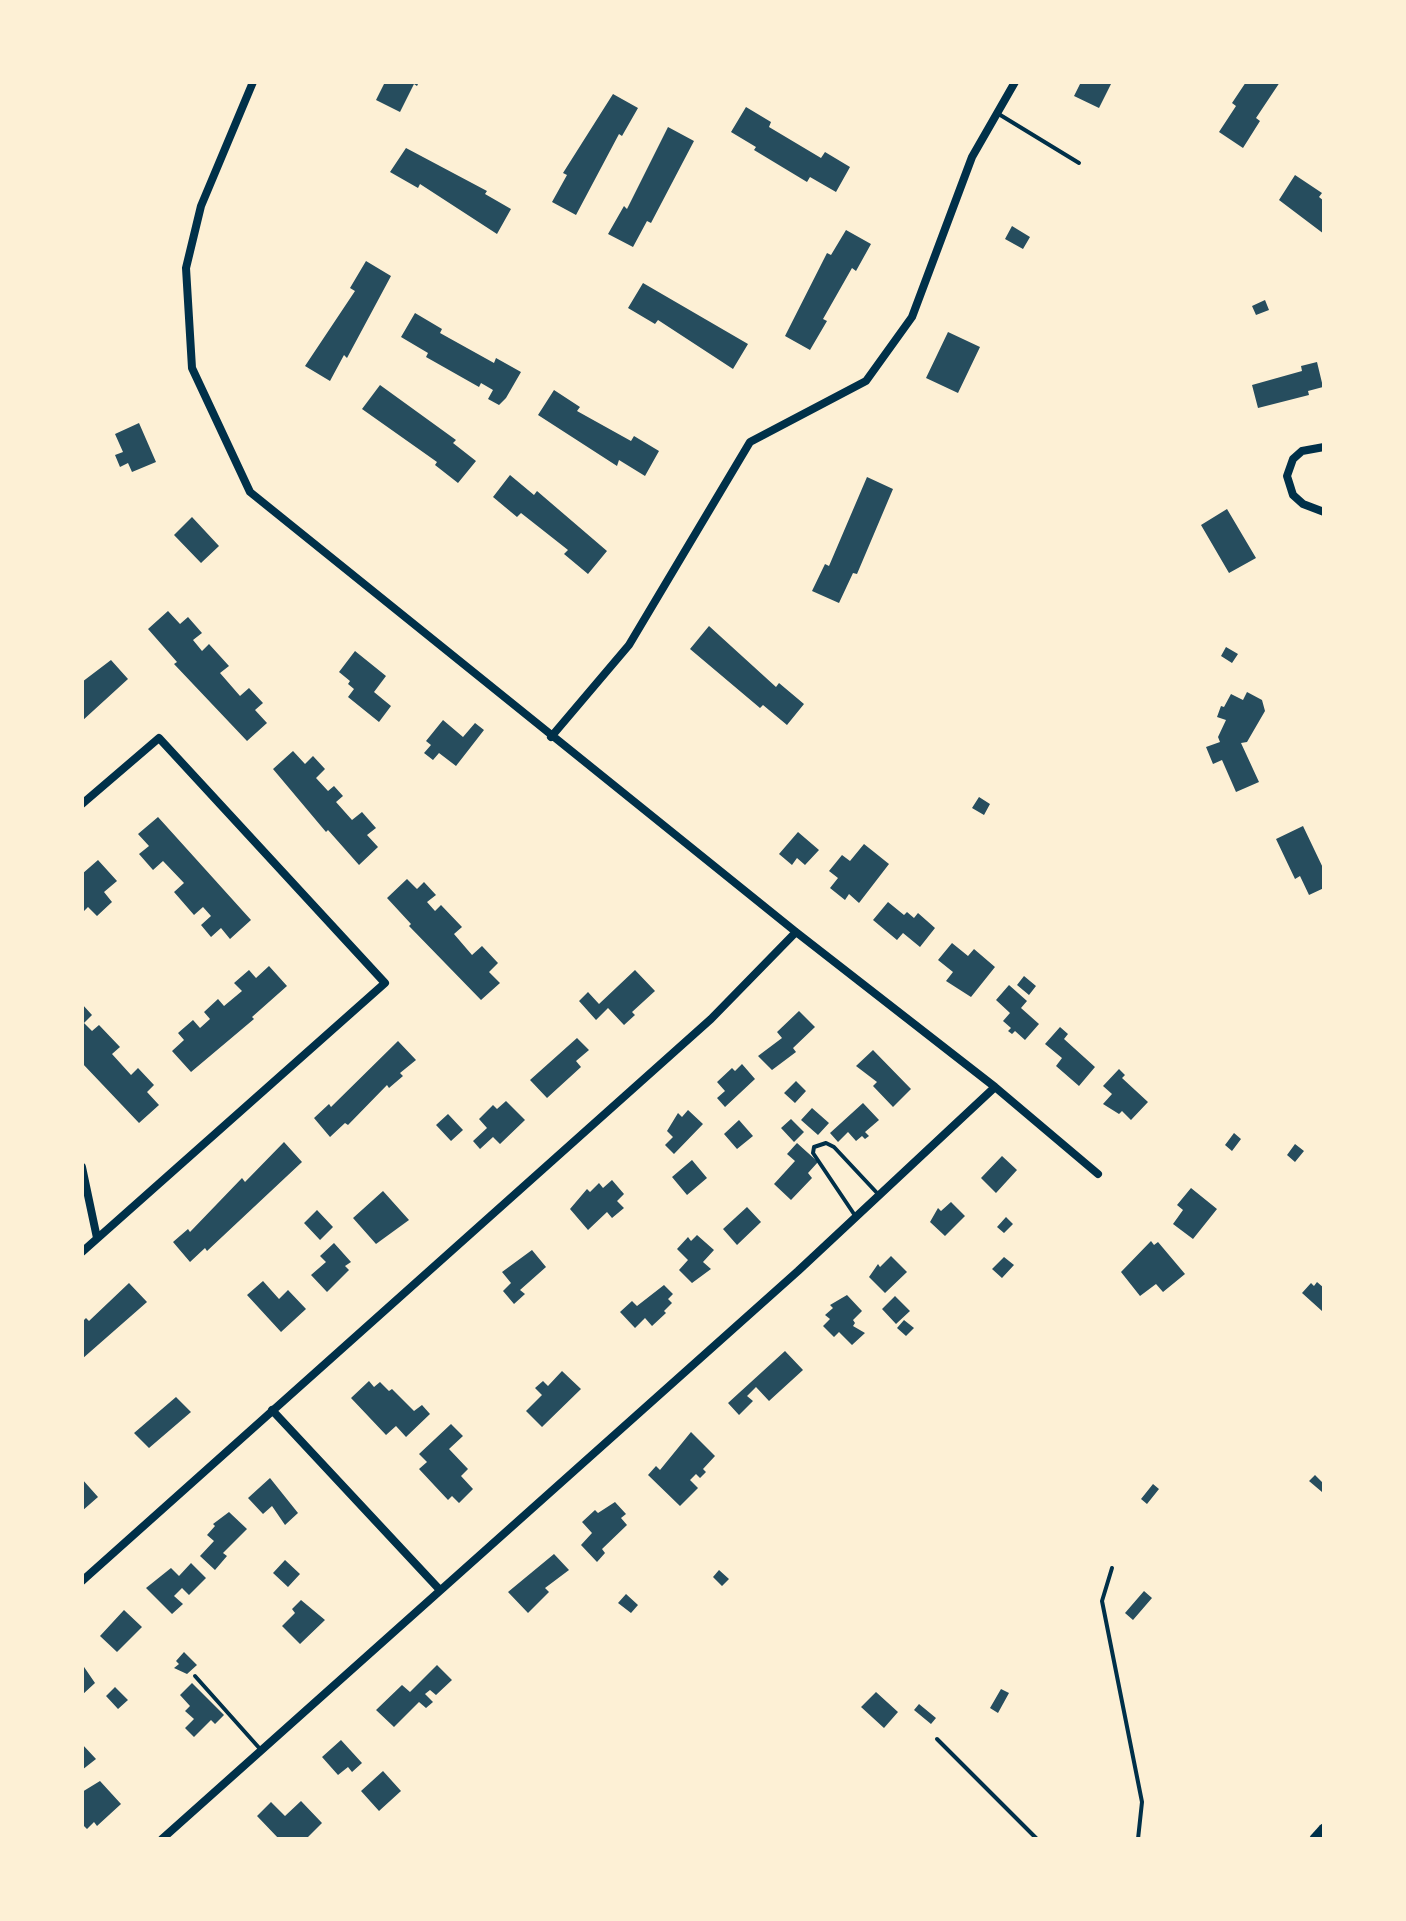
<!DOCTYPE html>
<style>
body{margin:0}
#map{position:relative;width:1406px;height:1921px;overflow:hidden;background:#fdf0d5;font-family:"Fira Sans Condensed",sans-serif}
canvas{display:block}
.frame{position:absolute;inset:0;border:84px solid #fdf0d5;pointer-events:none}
</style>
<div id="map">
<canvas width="1406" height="1921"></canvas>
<div class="frame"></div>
</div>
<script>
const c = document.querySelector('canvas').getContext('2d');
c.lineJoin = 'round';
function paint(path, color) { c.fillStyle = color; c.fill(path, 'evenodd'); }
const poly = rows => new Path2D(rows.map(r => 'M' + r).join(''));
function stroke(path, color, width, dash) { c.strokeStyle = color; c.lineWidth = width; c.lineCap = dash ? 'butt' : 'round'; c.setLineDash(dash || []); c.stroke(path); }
const building = poly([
 [385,82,419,82,417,86,414,84,400,112,376,100],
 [1081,82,1112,82,1099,108,1074,96],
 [1246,82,1280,82,1256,118,1260,121,1243,148,1219,132,1236,106,1232,103],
 [613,94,638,108,622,136,619,134,576,215,552,202,567,175,563,173],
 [746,107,771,122,769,127,821,158,825,152,850,167,836,192,810,177,807,182,754,150,756,147,731,132],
 [668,127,694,141,651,223,647,221,633,247,608,234,624,206,627,209],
 [406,148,487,191,485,194,511,209,497,234,420,184,418,188,390,172],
 [1295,175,1322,193,1319,197,1324,201,1324,234,1279,200],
 [1012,226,1030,237,1023,249,1005,239],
 [846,230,871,244,856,271,852,268,823,319,827,321,810,350,785,336,827,253,831,255],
 [366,261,391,276,347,358,344,355,330,381,305,366,355,291,350,288],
 [643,283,748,344,733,369,658,320,655,324,628,308],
 [1265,300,1269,310,1256,315,1252,306],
 [415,313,442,329,440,333,494,363,496,358,521,372,506,398,499,405,488,399,493,390,481,383,479,387,426,357,428,353,401,337],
 [948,332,980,347,958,393,926,378],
 [1317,362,1323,387,1308,391,1309,395,1258,408,1252,385,1302,371,1301,366],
 [380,385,456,440,453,443,476,461,458,483,435,465,437,462,362,409],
 [554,390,580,407,577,411,631,441,634,436,659,451,645,476,619,460,617,466,538,415],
 [139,423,156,462,132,472,128,463,120,467,115,455,123,452,115,434],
 [510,475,534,495,537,491,607,551,588,574,564,554,568,550,521,513,517,517,493,497],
 [867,477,893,489,857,574,853,573,839,603,812,591,825,564,829,566],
 [1227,509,1256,558,1229,573,1201,525],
 [192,517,219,546,201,563,174,535],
 [168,611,180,624,188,617,202,633,193,640,202,651,209,644,229,666,220,673,240,696,249,688,263,703,255,710,267,723,247,741,174,664,177,662,148,629],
 [709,626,776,687,779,683,804,704,787,725,763,705,760,708,690,649],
 [1226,647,1238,654,1232,663,1221,656],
 [355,651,386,676,374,692,391,706,379,722,348,697,354,689,348,684,350,681,339,672],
 [111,660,128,679,82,721,82,682],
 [1247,692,1262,700,1265,711,1247,742,1241,743,1259,782,1236,792,1222,760,1213,764,1206,747,1220,742,1218,737,1226,720,1217,717,1221,706,1224,707,1231,694,1243,700],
 [443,720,463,737,475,723,484,730,456,766,439,753,433,760,424,753,431,745,426,741],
 [293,751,305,764,313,756,325,769,316,778,328,791,334,786,343,796,336,802,352,820,362,812,376,828,367,835,378,847,359,865,328,830,326,832,273,769],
 [979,797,990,804,984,815,972,808],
 [158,817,251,920,230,939,221,928,211,937,201,925,211,916,203,907,194,915,174,892,184,883,163,861,153,870,139,854,149,846,138,834],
 [1303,826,1324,870,1324,888,1309,895,1300,876,1295,879,1276,839],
 [798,832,819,850,805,865,797,858,792,865,779,854],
 [864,844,889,864,859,903,849,894,845,900,830,888,838,878,829,871,842,855,850,861],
 [98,860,117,881,104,892,112,902,97,916,88,907,82,913,82,874],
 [407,879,417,889,424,882,436,895,427,902,435,911,441,905,462,927,454,934,472,955,482,946,498,963,489,972,500,983,481,1000,409,926,411,924,387,898],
 [888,902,904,915,907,912,914,918,918,913,935,928,920,947,903,933,897,940,873,920],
 [952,943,968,956,974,949,995,967,971,997,946,981,953,972,938,960],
 [269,966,287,986,252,1017,254,1019,191,1072,172,1051,184,1040,178,1033,193,1020,200,1028,210,1019,204,1012,218,999,224,1006,242,991,234,983,249,970,256,978],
 [635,970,655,991,632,1012,635,1015,624,1025,608,1008,596,1020,579,1001,588,992,599,1004],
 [1024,976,1036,986,1029,995,1017,985],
 [1009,985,1027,1001,1021,1008,1039,1024,1025,1040,1015,1031,1012,1034,1008,1031,1011,1028,1003,1021,1010,1013,996,1000],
 [82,1004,92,1015,84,1023,92,1031,99,1025,120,1047,112,1054,131,1075,138,1068,154,1085,147,1092,159,1105,139,1123,82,1063],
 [799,1011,815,1027,793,1048,796,1052,772,1070,758,1056,782,1038,777,1032],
 [1060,1027,1068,1034,1064,1039,1095,1067,1079,1086,1056,1066,1062,1058,1045,1044],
 [577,1038,589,1050,576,1061,581,1067,547,1098,530,1080],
 [398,1041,416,1060,400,1073,403,1076,389,1088,387,1085,348,1125,345,1123,330,1137,314,1118,329,1104,331,1107],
 [873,1050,911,1089,893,1107,873,1086,877,1082,856,1066],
 [742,1064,755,1079,725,1107,717,1098,725,1091,717,1082,732,1068,735,1071],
 [1119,1069,1125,1075,1122,1078,1148,1102,1131,1120,1122,1111,1119,1114,1103,1104,1112,1094,1103,1086],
 [796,1081,806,1091,795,1103,784,1093],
 [506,1101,525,1120,500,1144,493,1137,480,1149,473,1141,487,1128,479,1119,493,1105,497,1109],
 [863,1103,879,1120,865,1132,869,1136,865,1139,862,1136,856,1141,848,1132,838,1142,830,1133],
 [812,1108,829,1123,818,1135,801,1120],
 [688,1110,703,1124,674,1154,665,1145,673,1137,667,1131,678,1113,682,1117],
 [448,1114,463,1130,451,1141,436,1125],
 [791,1119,804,1132,794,1142,781,1128],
 [739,1120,753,1136,737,1149,724,1134],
 [1234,1133,1241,1139,1232,1151,1225,1145],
 [284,1142,302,1162,207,1251,205,1248,190,1262,173,1242,188,1229,190,1232,242,1178,245,1182],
 [797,1143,818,1162,808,1173,812,1178,791,1200,774,1184,795,1161,787,1154],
 [1295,1144,1304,1151,1295,1162,1287,1155],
 [1002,1156,1017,1170,996,1193,981,1178],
 [692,1160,707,1178,687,1195,672,1177],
 [612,1180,624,1194,617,1201,624,1208,612,1218,607,1212,588,1230,570,1209,587,1189,590,1192,599,1183,603,1188],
 [1191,1188,1217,1209,1193,1239,1173,1224,1183,1210,1177,1205],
 [383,1191,409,1220,376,1244,353,1218],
 [951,1202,965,1216,945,1236,930,1222,938,1208,941,1211],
 [747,1207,761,1222,737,1245,723,1229],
 [317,1210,333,1227,320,1240,304,1223],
 [1006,1217,1013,1224,1004,1233,997,1227],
 [697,1235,714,1250,703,1262,711,1269,692,1283,679,1270,688,1260,677,1249,688,1237,691,1241],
 [1151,1241,1154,1245,1158,1242,1185,1274,1163,1292,1156,1284,1140,1296,1121,1272],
 [334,1243,351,1262,345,1266,349,1270,327,1292,311,1275,326,1262,320,1256],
 [532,1250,546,1267,520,1290,525,1294,514,1304,503,1291,511,1283,502,1272],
 [891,1256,907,1272,885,1293,869,1277,878,1264,880,1267],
 [1004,1257,1014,1265,1002,1278,992,1269],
 [263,1281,279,1299,288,1290,306,1309,281,1332,247,1295],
 [1317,1282,1324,1288,1322,1311,1302,1293,1311,1283,1314,1286],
 [129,1283,147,1302,82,1359,82,1322,86,1318,89,1321],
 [664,1285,673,1294,668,1299,672,1303,664,1311,666,1313,652,1326,645,1318,635,1328,620,1312,632,1301,637,1306],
 [847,1295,862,1311,853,1320,855,1323,853,1326,865,1333,852,1345,839,1332,834,1337,823,1326,830,1319,825,1315,833,1308,830,1305],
 [895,1296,910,1311,896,1324,882,1309],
 [904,1320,914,1328,906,1336,897,1328],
 [785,1351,803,1370,769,1401,756,1387,747,1396,753,1401,739,1415,728,1403],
 [562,1371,581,1389,542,1427,526,1411,542,1395,535,1388,543,1381,548,1386],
 [369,1381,374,1387,380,1382,389,1391,392,1389,414,1411,422,1405,430,1414,406,1437,396,1426,386,1435,351,1398],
 [176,1397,191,1412,149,1448,134,1433],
 [451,1424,463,1436,449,1449,468,1469,461,1476,473,1489,459,1503,452,1496,448,1500,419,1469,427,1462,419,1454],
 [691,1432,715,1456,703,1469,706,1472,700,1478,696,1474,690,1480,698,1488,680,1506,648,1475,656,1466,660,1470],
 [1315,1475,1324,1484,1322,1492,1309,1481],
 [270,1478,298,1513,285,1525,272,1506,263,1514,248,1498],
 [82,1479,98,1497,82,1511],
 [1153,1484,1159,1489,1147,1504,1141,1499],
 [615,1502,626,1514,621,1518,627,1525,602,1549,605,1553,597,1562,581,1545,592,1533,582,1522,595,1510,598,1513],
 [229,1512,247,1529,223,1553,227,1556,215,1570,200,1556,214,1541,207,1535,215,1526,213,1524],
 [554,1554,569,1570,545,1588,549,1592,528,1613,508,1592],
 [285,1560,300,1574,288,1587,273,1573],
 [191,1563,206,1578,189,1595,182,1588,174,1596,183,1604,172,1614,146,1588,171,1568,179,1576],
 [719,1570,729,1579,722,1586,713,1577],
 [1144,1591,1152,1598,1133,1620,1125,1613],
 [626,1594,638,1605,631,1613,618,1603],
 [301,1600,325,1620,300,1644,282,1626,295,1613,292,1609],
 [124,1610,142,1627,117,1652,100,1636],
 [184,1652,197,1665,187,1674,174,1668,179,1664,176,1661],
 [82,1664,95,1683,82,1695],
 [437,1665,452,1680,436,1695,430,1690,425,1694,433,1702,426,1708,419,1702,394,1727,376,1710,402,1685,410,1692],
 [192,1683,224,1715,215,1724,211,1720,194,1737,185,1728,194,1719,185,1711,190,1706,180,1695],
 [115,1687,128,1700,118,1709,106,1696],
 [1001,1689,1009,1693,998,1713,990,1708],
 [876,1692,898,1712,884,1728,861,1707],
 [919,1704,936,1718,931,1724,914,1710],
 [341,1740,362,1763,352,1772,348,1767,338,1775,322,1757],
 [82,1744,96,1759,82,1770],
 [383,1771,401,1791,379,1811,361,1791],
 [100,1781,121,1804,97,1826,94,1822,87,1829,82,1824,82,1792],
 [301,1801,322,1823,306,1839,279,1839,257,1816,271,1802,285,1816]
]);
const service = poly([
 [997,113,1079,163],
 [856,1217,813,1153,814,1147,826,1143,834,1147,878,1194],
 [1112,1568,1102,1601,1142,1802,1138,1839],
 [195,1676,261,1750],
 [937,1739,1037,1839]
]);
const minor = poly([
 [253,82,201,206,186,268,192,368,250,492,796,932,995,1087,1098,1174],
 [1324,447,1302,451,1293,459,1287,476,1293,495,1303,504,1324,512],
 [551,737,629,645,750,442,866,381,912,317,972,157,1015,82],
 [82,804,159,738,385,983,82,1252],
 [82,1167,97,1238],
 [272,1410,439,1589],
 [82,1581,711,1019,796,932],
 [162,1839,798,1271,995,1087]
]);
const tertiary = poly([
 [1315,1839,1324,1829]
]);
paint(building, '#264d5e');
stroke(service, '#003049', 4);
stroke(minor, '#003049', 8);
stroke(tertiary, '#003049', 11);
</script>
